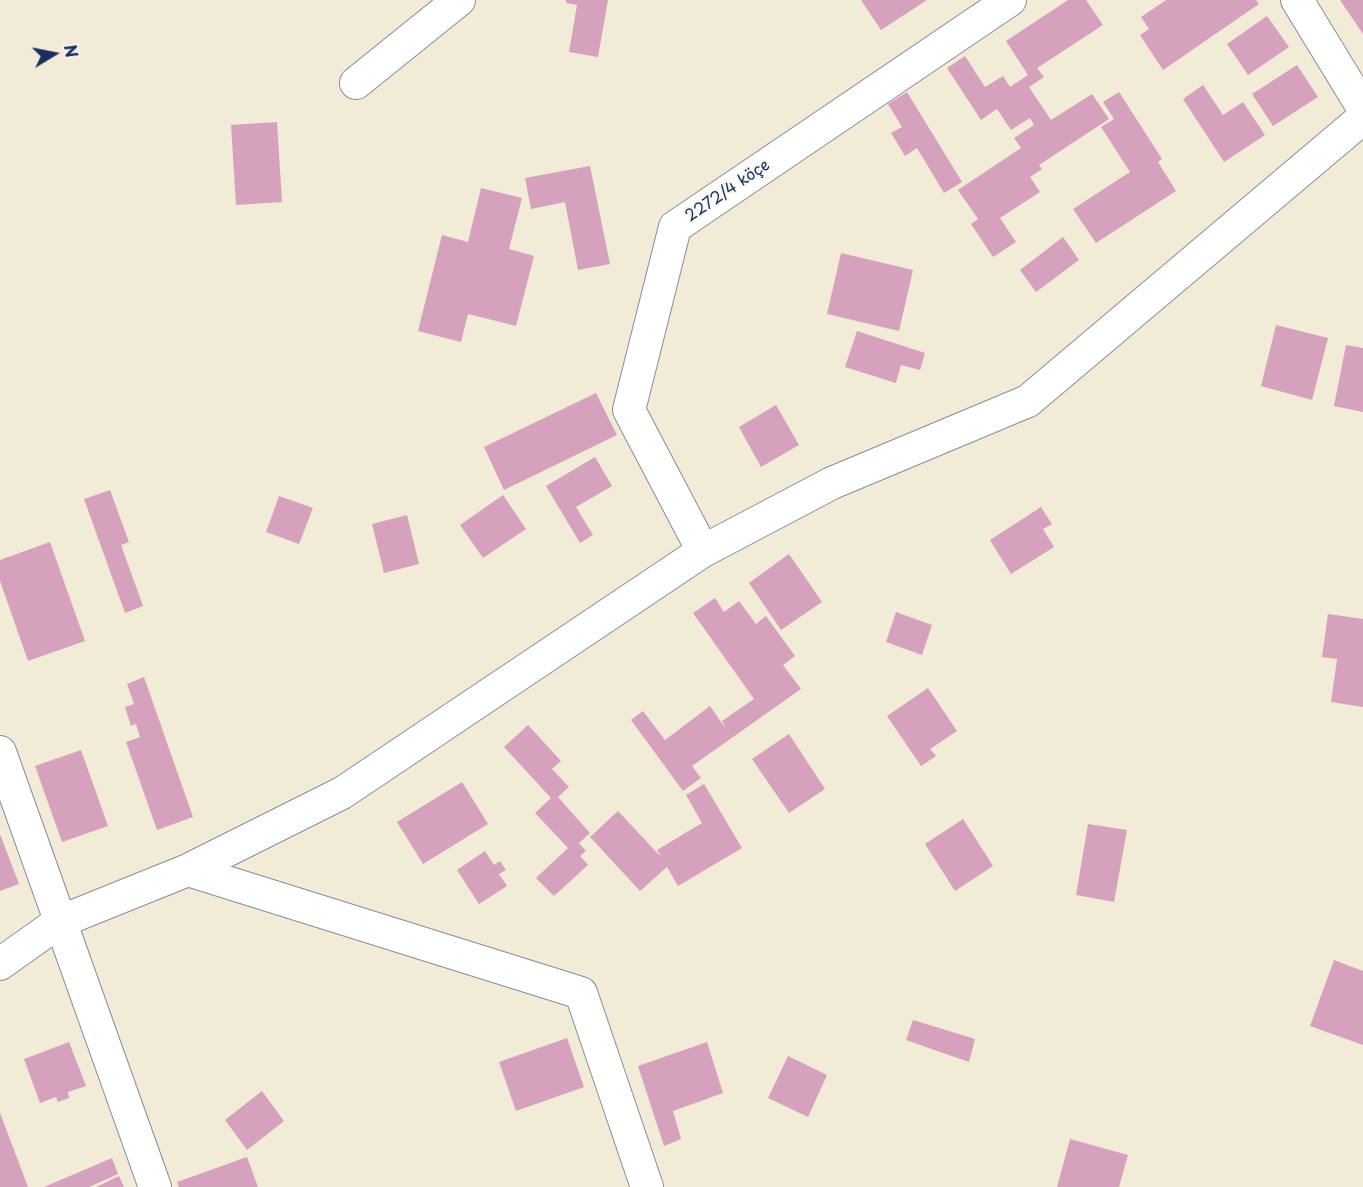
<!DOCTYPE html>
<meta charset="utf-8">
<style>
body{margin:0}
#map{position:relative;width:1363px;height:1187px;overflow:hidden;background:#f1ebd8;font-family:"Playpen Sans",sans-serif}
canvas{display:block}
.north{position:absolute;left:24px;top:24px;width:60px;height:60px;-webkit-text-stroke:4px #f6f6f2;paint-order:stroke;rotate:80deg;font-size:16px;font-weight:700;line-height:24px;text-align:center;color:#1b2f5e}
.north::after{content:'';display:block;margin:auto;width:21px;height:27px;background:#1b2f5e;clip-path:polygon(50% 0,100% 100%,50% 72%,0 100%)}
</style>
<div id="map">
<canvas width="1363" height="1187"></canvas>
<div class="north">N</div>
</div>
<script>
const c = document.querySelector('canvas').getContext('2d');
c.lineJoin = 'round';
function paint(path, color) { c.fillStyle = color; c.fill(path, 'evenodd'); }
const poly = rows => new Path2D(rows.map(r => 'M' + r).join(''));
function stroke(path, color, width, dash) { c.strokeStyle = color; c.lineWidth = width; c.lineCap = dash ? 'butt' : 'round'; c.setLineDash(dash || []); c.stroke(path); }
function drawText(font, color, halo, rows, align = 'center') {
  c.font = font + ' "Playpen Sans",sans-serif'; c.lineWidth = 4.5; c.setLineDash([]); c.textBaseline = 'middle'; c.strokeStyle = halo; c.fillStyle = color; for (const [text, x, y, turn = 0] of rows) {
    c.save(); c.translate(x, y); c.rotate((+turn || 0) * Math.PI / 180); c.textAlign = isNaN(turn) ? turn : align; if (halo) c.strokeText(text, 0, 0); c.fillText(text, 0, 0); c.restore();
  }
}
const building = poly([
 [566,0,608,0,598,57,569,52,577,5,566,3],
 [861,0,927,0,881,30],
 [1068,0,1086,0,1103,25,1037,68,1044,77,1029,87,1051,120,1092,94,1109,119,1039,165,1042,169,1030,177,1040,192,1000,218,1016,242,993,257,971,224,978,219,958,190,1021,148,1014,138,1034,125,1030,118,1011,130,997,109,981,120,947,68,965,56,985,87,1003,76,1010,87,1028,75,1006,41],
 [1166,0,1256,0,1259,4,1163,70,1140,35,1149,29,1141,17],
 [1340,0,1363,0,1363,34],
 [1267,16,1289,47,1248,75,1227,44],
 [1297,65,1318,97,1273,126,1252,94],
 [1203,85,1223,115,1243,102,1265,135,1224,162,1183,99],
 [907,92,962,182,944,193,917,148,905,156,891,133,902,127,888,104],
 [1119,92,1162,159,1158,162,1176,191,1096,243,1073,209,1130,172,1101,127,1114,119,1103,102],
 [277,122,282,202,236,205,231,125],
 [590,166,610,264,578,270,565,202,531,209,525,178],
 [481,188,522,198,509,249,534,256,516,326,468,314,461,342,418,331,442,235,468,242],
 [1063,237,1079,260,1036,292,1020,270],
 [841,253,913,270,899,331,827,314],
 [1276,325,1328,338,1312,400,1261,386],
 [857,331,925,353,920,370,901,365,896,383,845,367],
 [1346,345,1363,348,1363,412,1334,406],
 [596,393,617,435,504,490,484,447],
 [776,405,799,445,761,467,739,427],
 [595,457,612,486,576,507,593,535,580,543,546,486],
 [110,490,129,542,121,545,143,606,125,613,84,499],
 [503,495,526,529,483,558,460,525],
 [279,496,313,508,299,544,266,532],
 [1041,507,1052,524,1043,529,1054,547,1011,574,990,540],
 [407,515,419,564,384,573,372,524],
 [50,542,85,641,28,661,0,581,0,560],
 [789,554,822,602,781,630,749,583],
 [715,598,724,612,739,601,756,624,766,616,795,656,783,665,801,689,692,766,701,778,683,791,631,720,643,711,665,740,710,706,726,729,722,721,754,699,693,613],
 [896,612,932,625,922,655,886,642],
 [1328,614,1363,619,1363,707,1331,702,1337,659,1322,657],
 [144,677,193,817,157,830,126,742,140,737,136,724,131,726,125,707,134,704,127,684],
 [928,688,957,731,930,749,936,756,921,766,887,716],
 [528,725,561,761,552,769,569,787,558,797,590,833,579,843,586,851,580,856,588,865,554,896,536,878,568,848,535,813,551,798,504,747],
 [789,734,825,789,789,813,752,759],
 [81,750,108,826,62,842,35,766],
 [462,782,488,824,423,864,397,822],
 [704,784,742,848,678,886,667,867,640,891,590,837,618,811,661,857,657,850,702,823,686,795],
 [963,819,993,866,955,891,925,844],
 [1088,824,1127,830,1114,902,1076,895],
 [0,834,19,884,0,891],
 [485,851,494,865,500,861,506,870,499,874,507,886,479,904,457,870],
 [1334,960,1363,971,1363,1045,1310,1026],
 [913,1020,975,1039,969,1062,906,1040],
 [567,1038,584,1087,516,1111,499,1062],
 [69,1042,86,1086,68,1092,69,1098,58,1102,56,1097,40,1103,24,1059],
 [707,1042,723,1093,673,1111,681,1139,664,1146,638,1066],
 [788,1056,827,1075,808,1117,768,1098],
 [262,1091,284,1121,247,1150,225,1120],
 [0,1113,28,1187,0,1187],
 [1070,1139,1128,1155,1119,1187,1057,1187],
 [247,1157,258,1187,179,1187,177,1182],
 [112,1158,118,1174,89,1187,44,1187],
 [119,1176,124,1187,96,1187]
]);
const minor = poly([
 [1297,0,1363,108],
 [356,83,459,0],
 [703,551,629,410,675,227,1010,0],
 [0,752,155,1187],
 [188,870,342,793,703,551,832,483,1028,401,1363,118],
 [0,964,59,922,188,870,581,993,647,1187]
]);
const streetNames = [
 ["2272/4 köçe",728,191,-34]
];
paint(building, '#d6a1bd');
stroke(minor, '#868d9b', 34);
stroke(minor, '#fff', 32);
drawText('16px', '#1b2f5e', '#f6f6f2', streetNames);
</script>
